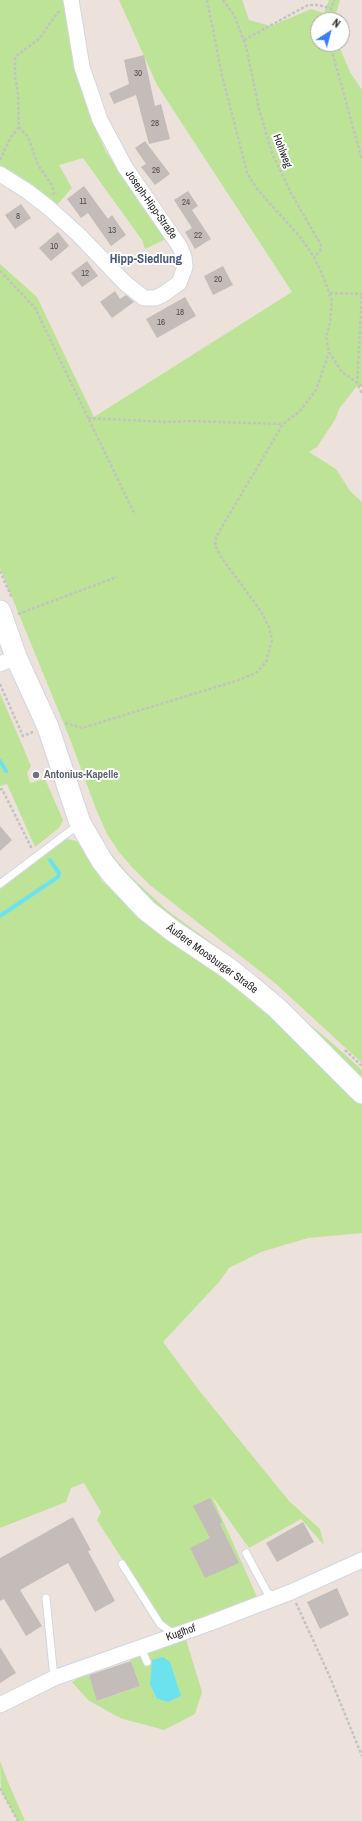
<!DOCTYPE html>
<meta charset="utf-8">
<style>
body{margin:0}
#map{position:relative;width:362px;height:1821px;overflow:hidden;background:#ece2db;font-family:"Archivo Narrow",sans-serif}
canvas{display:block}
.north{position:absolute;left:310px;top:12px;width:40px;height:40px;box-sizing:border-box;background:#fff;border:1px solid #a9a9a9;border-radius:50%;rotate:36deg;font-size:11px;font-weight:700;line-height:16px;text-align:center;color:#292929}
.north::after{content:'';display:block;margin:auto;width:14px;height:18px;background:#397dfa;clip-path:polygon(50% 0,100% 100%,50% 72%,0 100%)}
</style>
<div id="map">
<canvas width="362" height="1821"></canvas>
<div class="north">N</div>
</div>
<script>
const c = document.querySelector('canvas').getContext('2d');
c.lineJoin = 'round';
function paint(path, color) { c.fillStyle = color; c.fill(path, 'evenodd'); }
const poly = rows => new Path2D(rows.map(r => 'M' + r).join(''));
function stroke(path, color, width, dash) { c.strokeStyle = color; c.lineWidth = width; c.lineCap = dash ? 'butt' : 'round'; c.setLineDash(dash || []); c.stroke(path); }
function drawText(font, color, halo, rows, align = 'center') {
  c.font = font + ' "Archivo Narrow",sans-serif'; c.lineWidth = 4; c.setLineDash([]); c.textBaseline = 'middle'; c.strokeStyle = halo; c.fillStyle = color; for (const [text, x, y, turn = 0] of rows) {
    c.save(); c.translate(x, y); c.rotate((+turn || 0) * Math.PI / 180); c.textAlign = isNaN(turn) ? turn : align; if (halo) c.strokeText(text, 0, 0); c.fillText(text, 0, 0); c.restore();
  }
}
const green = poly([
 [0,0,67,0,78,74,90,115,106,152,166,239,145,249,142,240,83,158,59,165,72,188,56,206,0,167],
 [119,0,242,0,249,20,271,26,311,9,324,13,329,0,340,0,334,20,318,20,318,44,338,44,350,72,362,90,362,386,357,386,339,409,336,418,317,447,309,452,336,469,350,491,362,502,362,1063,275,983,150,885,131,866,119,852,107,834,96,809,70,739,0,568,0,264,37,297,94,417,292,292,157,85],
 [0,693,31,766,27,773,30,783,45,779,63,820,59,828,35,847,7,784,0,786],
 [89,819,99,839,129,875,168,911,226,953,225,956,156,908,127,883,89,824],
 [68,839,80,842,102,881,151,926,233,981,320,1061,362,1103,362,1233,308,1238,261,1252,229,1268,219,1282,163,1342,198,1389,289,1501,320,1529,324,1545,301,1519,249,1548,212,1496,257,1597,172,1630,162,1621,97,1520,101,1512,84,1483,71,1488,66,1502,0,1528,0,889,56,844],
 [246,972,331,1042,362,1070,362,1081],
 [186,1639,202,1692,195,1714,164,1730,120,1718,88,1700,72,1682,88,1672,98,1701,140,1686,130,1658],
 [150,1685,168,1702,157,1699],
 [0,1761,8,1782,25,1821,18,1821,1,1791]
]);
const water = poly([
 [163,1657,170,1662,181,1696,168,1702,157,1699,150,1685,152,1660]
]);
const stream = poly([
 [0,761,6,771],
 [0,916,58,877,59,873,50,860]
]);
const building = poly([
 [144,55,155,106,161,104,170,139,149,144,136,95,114,104,109,93,129,84,124,60],
 [145,141,170,174,155,185,141,167,146,164,135,148],
 [84,186,108,219,112,215,126,235,111,246,88,213,81,218,67,199],
 [188,191,198,206,192,210,211,239,195,249,185,232,192,228,174,200],
 [21,204,31,218,15,229,5,215],
 [58,232,69,246,51,261,39,248],
 [87,261,98,276,82,287,71,273],
 [223,266,233,285,213,295,204,276],
 [115,291,120,299,126,295,134,302,112,318,100,302],
 [185,297,196,316,157,338,146,319],
 [0,826,12,840,0,851],
 [210,1498,222,1522,220,1524,239,1563,205,1578,190,1548,210,1538,193,1506],
 [73,1517,91,1550,88,1551,115,1601,95,1612,68,1563,20,1590,42,1626,26,1636,4,1599,0,1601,0,1558],
 [303,1522,314,1542,277,1562,266,1543],
 [337,1588,349,1615,320,1629,307,1602],
 [0,1647,16,1673,0,1683],
 [131,1661,140,1686,97,1701,89,1675]
]);
const path = poly([
 [207,0,222,75,247,173,257,189,301,238,314,257,325,281,332,301,330,323,326,337,329,352,342,372,362,386],
 [223,0,234,15,246,46,259,109,272,153,291,193,321,245,320,251,314,257],
 [328,20,334,0],
 [244,40,308,5,319,5,332,9],
 [330,44,362,160],
 [0,160,11,137,19,127],
 [54,195,52,185,38,165,28,137,19,127,18,94,15,76,15,57,39,39,58,12,60,12],
 [0,271,35,308,135,515],
 [330,293,362,294],
 [362,296,357,383,362,394],
 [88,418,167,422,191,421,282,424],
 [0,571,12,598],
 [18,614,117,577],
 [0,684,23,736,33,732],
 [65,723,82,728,239,680,256,673,266,662,272,640,269,627,260,610,221,557,215,545,216,537,283,424,300,411,316,390,329,352],
 [0,790,2,789,32,849],
 [345,1050,362,1066],
 [296,1603,329,1675,362,1756],
 [0,1788,18,1821]
]);
const lane = poly([
 [0,884,78,825],
 [246,1553,267,1592,274,1597],
 [122,1564,160,1624,175,1635],
 [46,1598,54,1678],
 [141,1648,147,1662]
]);
const street = poly([
 [0,174,27,191,49,208,80,236,125,283,144,298,155,298,162,295,179,283,185,267,184,257,180,247,125,167,100,120,82,67,71,0],
 [0,664,16,657],
 [0,1705,54,1678,210,1623,291,1592,362,1560]
]);
const secondary = poly([
 [0,611,16,657,48,727,80,823,102,861,113,875,146,910,173,931,228,968,253,988,278,1009,362,1093]
]);
const markers = [
 [36,775,4,"#6b7280"]
];
const numberNames = [
 ["30",138,74],
 ["28",155,124],
 ["26",156,171],
 ["11",83,202],
 ["24",186,203],
 ["8",18,217],
 ["13",112,231],
 ["22",198,236],
 ["10",54,247],
 ["12",85,274],
 ["20",218,280],
 ["18",180,313],
 ["16",161,323]
];
const streetNames = [
 ["Hohlweg",282,151,69],
 ["Joseph-Hipp-Straße",151,205,55],
 ["Äußere Moosburger Straße",212,959,36],
 ["Kuglhof",181,1633,-19]
];
const worshipNames = [
 ["Antonius-Kapelle",44,775]
];
const quarterNames = [
 ["Hipp-Siedlung",146,260]
];
paint(green, '#bde397');
paint(water, '#6de2ef');
stroke(stream, '#6de2ef', 4);
paint(building, '#c4bcb8');
stroke(lane, '#d0d7e2', 9);
stroke(street, '#d0d7e2', 17);
stroke(secondary, '#d0d7e2', 23);
stroke(path, '#c3c3c3', 2.5, [3, 2]);
stroke(lane, '#fff', 7);
stroke(street, '#fff', 15);
stroke(secondary, '#fff', 21);
for (const [x, y, r, color] of markers) { const dot = new Path2D(); dot.arc(x, y, r, 0, 2 * Math.PI); c.fillStyle = color; c.fill(dot); stroke(dot, '#fff', 1.5); }
drawText('9px', '#504e4d', null, numberNames);
drawText('11px', '#292929', '#fff', streetNames);
drawText('bold 11px', '#5b616d', '#fff', worshipNames, 'left');
drawText('bold 13px', '#4a5a7a', '#fff', quarterNames);
</script>
